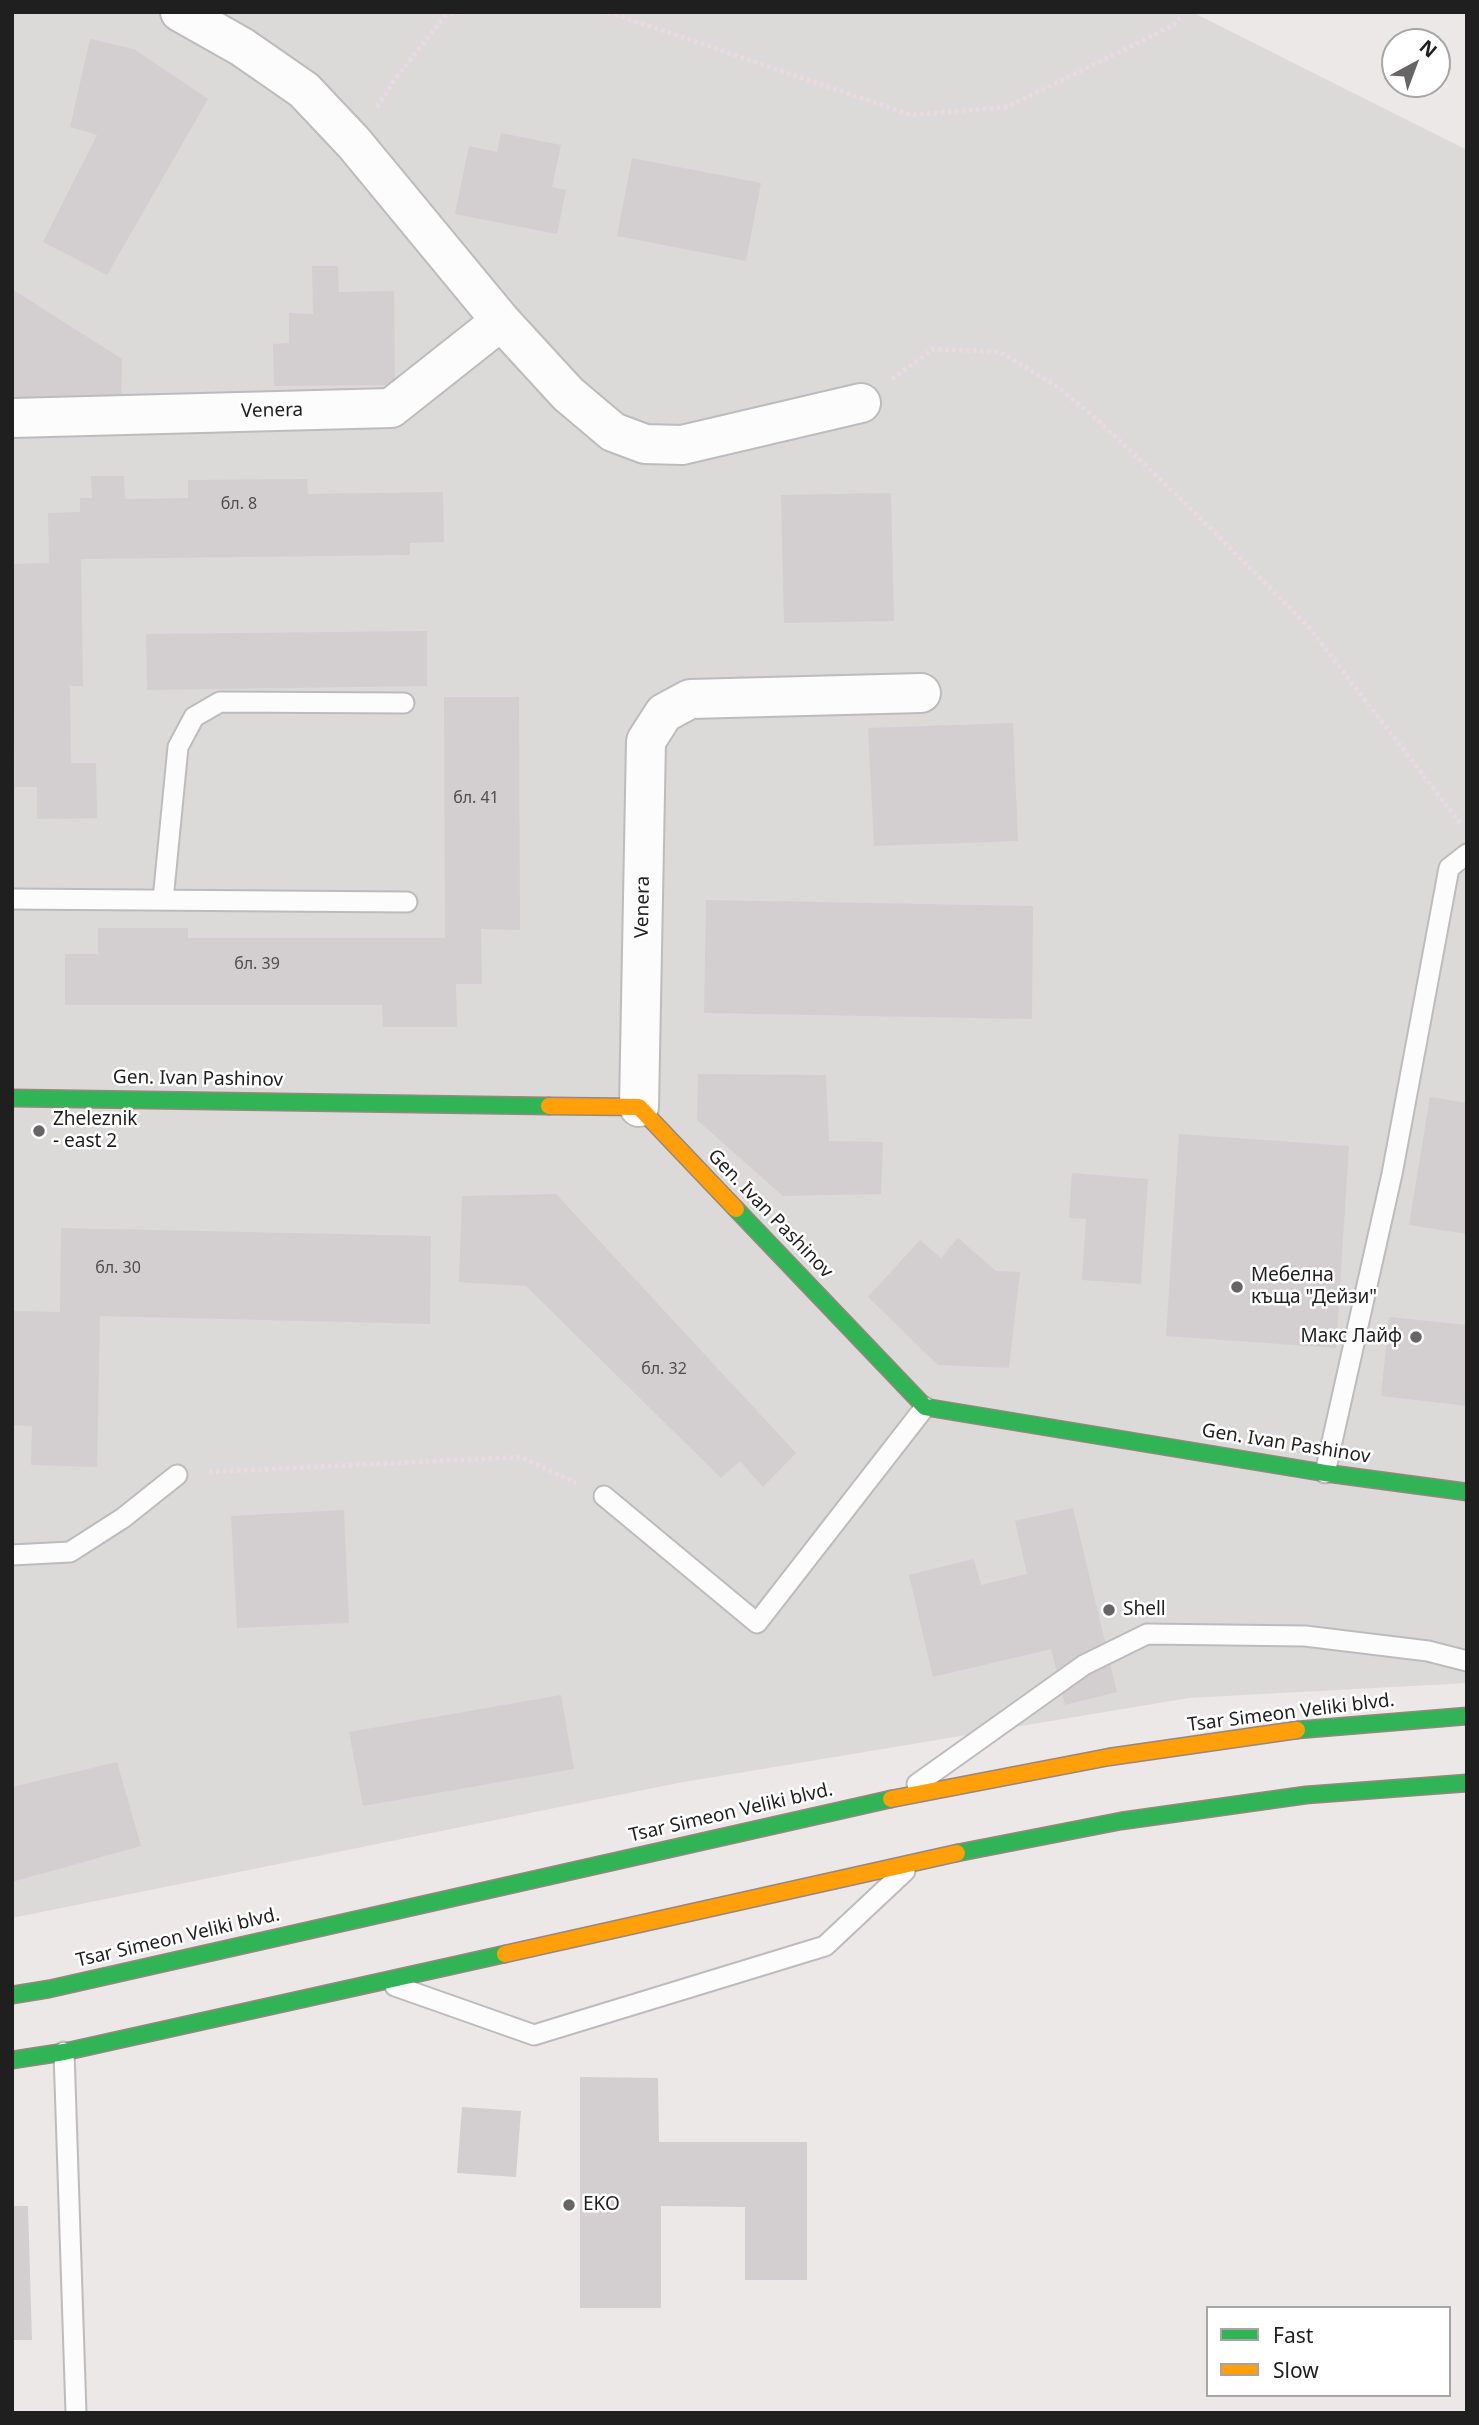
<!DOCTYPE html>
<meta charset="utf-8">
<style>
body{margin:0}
#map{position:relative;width:1479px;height:2425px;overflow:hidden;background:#ede8e8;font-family:"Noto Sans",sans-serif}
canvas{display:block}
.frame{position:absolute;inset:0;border:14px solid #1f1f1f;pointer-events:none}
.legend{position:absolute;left:1206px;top:2306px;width:245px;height:91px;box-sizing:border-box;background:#fff;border:2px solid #a5a5a5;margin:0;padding:9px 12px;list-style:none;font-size:21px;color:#1f1f1f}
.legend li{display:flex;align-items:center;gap:14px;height:35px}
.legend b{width:35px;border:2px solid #a5a5a5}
.north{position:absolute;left:1381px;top:28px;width:70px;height:70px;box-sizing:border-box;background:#fff;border:2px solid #a5a5a5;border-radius:50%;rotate:41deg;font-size:19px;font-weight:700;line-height:28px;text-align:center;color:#1f1f1f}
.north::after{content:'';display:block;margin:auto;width:24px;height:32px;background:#676565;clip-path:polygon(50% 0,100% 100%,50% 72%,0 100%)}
</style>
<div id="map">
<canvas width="1479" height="2425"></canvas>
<div class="frame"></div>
<ul class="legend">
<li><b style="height:9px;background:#30b455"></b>Fast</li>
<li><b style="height:9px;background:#ff9f0a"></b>Slow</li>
</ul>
<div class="north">N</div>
</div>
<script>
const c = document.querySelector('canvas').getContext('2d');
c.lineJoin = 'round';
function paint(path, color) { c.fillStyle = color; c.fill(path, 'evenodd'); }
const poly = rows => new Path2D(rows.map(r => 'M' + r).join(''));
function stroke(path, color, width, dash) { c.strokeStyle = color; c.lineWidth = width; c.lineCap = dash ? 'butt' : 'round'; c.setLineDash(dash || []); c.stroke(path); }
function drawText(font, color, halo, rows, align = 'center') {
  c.font = font + ' "Noto Sans",sans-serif'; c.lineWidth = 5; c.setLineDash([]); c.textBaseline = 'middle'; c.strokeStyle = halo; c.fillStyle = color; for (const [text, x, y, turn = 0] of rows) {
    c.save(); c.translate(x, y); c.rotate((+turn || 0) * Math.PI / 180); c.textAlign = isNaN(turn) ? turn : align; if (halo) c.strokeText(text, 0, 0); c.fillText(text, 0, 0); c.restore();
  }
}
const residential = poly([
 [12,12,1192,12,1467,150,1467,1683,1189,1698,678,1783,12,1918]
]);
const building = poly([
 [90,39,134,49,208,99,107,275,43,242,97,135,70,127],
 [501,133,561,145,552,187,566,190,557,234,455,214,469,146,497,152],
 [632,158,761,183,746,261,617,236],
 [312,266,338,266,339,292,394,291,395,385,274,386,273,344,289,343,289,313,313,314],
 [12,289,122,359,121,412,12,402],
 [91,476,124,476,125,499,188,498,188,480,307,479,308,494,443,492,444,542,410,543,410,555,81,559,83,686,70,686,71,763,96,763,97,818,37,819,37,787,15,787,12,564,49,563,48,513,80,512,80,498,92,498],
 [891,493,894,621,784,623,781,495],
 [427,631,427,686,147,690,146,634],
 [444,697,519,697,520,930,481,929,482,984,456,984,457,1027,383,1027,382,1005,65,1005,65,954,98,954,98,928,188,928,188,938,445,938],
 [1013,723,1018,841,874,846,868,728],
 [706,900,1033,906,1032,1019,704,1013],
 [698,1074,826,1075,829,1141,883,1142,881,1194,783,1196,697,1120],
 [1430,1097,1467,1103,1467,1234,1409,1225],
 [1179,1134,1349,1146,1336,1348,1166,1336],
 [1072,1173,1148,1179,1141,1284,1082,1280,1086,1219,1069,1218],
 [556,1194,796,1453,763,1487,740,1461,721,1478,526,1286,459,1282,462,1196],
 [61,1228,431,1236,430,1324,100,1316,97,1467,31,1465,32,1426,12,1425,12,1311,60,1312],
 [958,1238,996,1271,1020,1272,1009,1368,938,1365,868,1297,920,1240,941,1258],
 [1389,1317,1467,1325,1467,1406,1381,1396],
 [1073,1508,1117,1692,1065,1705,1051,1649,933,1677,909,1575,974,1559,981,1585,1027,1574,1015,1521],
 [344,1510,349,1623,237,1628,231,1516],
 [561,1695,574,1769,363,1806,349,1732],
 [117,1762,141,1846,12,1882,12,1787],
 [580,2077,658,2078,659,2142,807,2142,807,2280,745,2280,745,2207,661,2206,661,2308,580,2308],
 [462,2107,521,2111,516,2177,457,2173],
 [12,2206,28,2206,32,2340,12,2340]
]);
const path = poly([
 [608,12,911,115,1007,107,1174,25,1184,12],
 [377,107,395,79,445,16,457,12],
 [892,379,933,349,1000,352,1058,387,1101,423,1187,505,1308,626,1461,824],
 [209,1472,521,1457,576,1483]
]);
const lane = poly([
 [12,899,407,902],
 [163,900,178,747,194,717,220,702,404,703],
 [1325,1473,1392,1174,1449,868,1467,854],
 [604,1496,757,1623,925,1407],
 [12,1555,70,1552,123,1518,177,1475],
 [917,1784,1084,1665,1147,1634,1305,1636,1428,1651,1467,1661],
 [395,1986,534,2035,825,1946,905,1871],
 [64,2052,76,2413]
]);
const street = poly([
 [180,12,242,47,304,90,354,143,501,321,568,394,613,432,645,444,682,445,861,403],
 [12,418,391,408,501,321],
 [639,1107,646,741,664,713,690,699,921,693]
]);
const fast = poly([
 [12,1098,549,1106],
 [736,1209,925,1407,1325,1473,1467,1492],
 [1297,1730,1467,1716],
 [957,1853,1121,1821,1306,1795,1467,1783],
 [12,1995,49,1989,891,1799],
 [12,2060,64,2052,505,1954]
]);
const slow = poly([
 [549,1106,639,1107,736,1209],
 [891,1799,1109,1757,1297,1730],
 [505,1954,957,1853]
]);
const markers = [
 [39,1131,7,"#676565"],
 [1237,1287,7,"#676565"],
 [1416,1337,7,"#676565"],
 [1109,1610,7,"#676565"],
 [569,2205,7,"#676565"]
];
const numberNames = [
 ["бл. 8",239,504],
 ["бл. 41",476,798],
 ["бл. 39",257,964],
 ["бл. 30",118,1268],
 ["бл. 32",664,1369]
];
const streetNames = [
 ["Venera",272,411,-1],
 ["Venera",643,907,-89],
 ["Gen. Ivan Pashinov",198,1079,1],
 ["Gen. Ivan Pashinov",770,1214,46],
 ["Gen. Ivan Pashinov",1286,1444,9],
 ["Tsar Simeon Veliki blvd.",1291,1713,-7],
 ["Tsar Simeon Veliki blvd.",731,1813,-13],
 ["Tsar Simeon Veliki blvd.",178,1938,-13]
];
const poiNames = [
 ["Zheleznik",53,1120],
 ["- east 2",53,1142],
 ["Мебелна",1251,1276],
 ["къща \"Дейзи\"",1251,1298],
 ["Макс Лайф",1402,1337,"right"],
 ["Shell",1123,1610],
 ["EKO",583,2205]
];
paint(residential, '#dcd9d9');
paint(building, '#d3cfd0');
stroke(lane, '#bdbbbb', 23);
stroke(street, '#bdbbbb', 42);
stroke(fast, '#98867f', 19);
stroke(slow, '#98867f', 19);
stroke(path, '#ead9e5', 4.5, [3.5, 3.5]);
stroke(lane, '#fcfcfc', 19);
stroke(street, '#fcfcfc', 38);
stroke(fast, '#30b455', 16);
stroke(slow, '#ff9f0a', 16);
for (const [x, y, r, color] of markers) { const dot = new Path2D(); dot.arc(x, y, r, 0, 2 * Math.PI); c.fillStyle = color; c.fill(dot); stroke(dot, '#fff', 2.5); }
drawText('16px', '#4e4d4d', null, numberNames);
drawText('19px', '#1f1f1f', '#fff', streetNames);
drawText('19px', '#1f1f1f', '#fff', poiNames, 'left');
</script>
